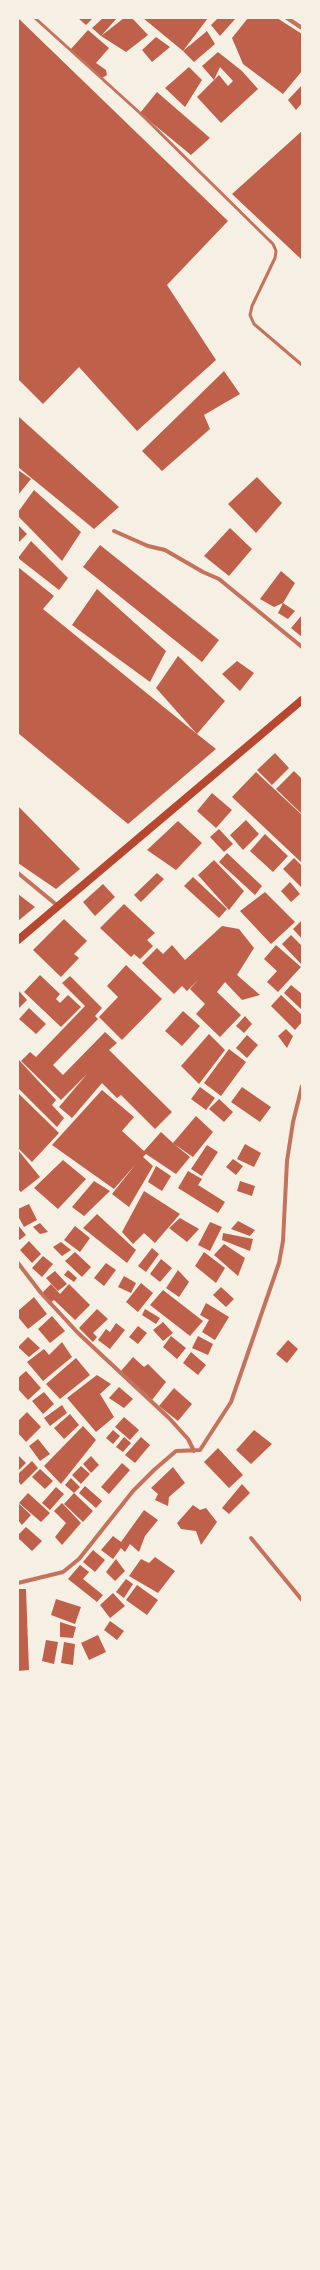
<!DOCTYPE html>
<style>
body{margin:0}
#map{position:relative;width:320px;height:2270px;overflow:hidden;background:#f6efe4;font-family:Manrope,sans-serif}
canvas{display:block}
.frame{position:absolute;inset:0;border:19px solid #f6efe4;pointer-events:none}
</style>
<div id="map">
<canvas width="320" height="2270"></canvas>
<div class="frame"></div>
</div>
<script>
const c = document.querySelector('canvas').getContext('2d');
c.lineJoin = 'round';
function paint(path, color) { c.fillStyle = color; c.fill(path, 'evenodd'); }
const poly = rows => new Path2D(rows.map(r => 'M' + r).join(''));
function stroke(path, color, width, dash) { c.strokeStyle = color; c.lineWidth = width; c.lineCap = dash ? 'butt' : 'round'; c.setLineDash(dash || []); c.stroke(path); }
const building = poly([
 [18,18,228,221,167,285,216,360,137,431,79,367,43,404,18,379],
 [78,18,93,18,86,25],
 [103,18,117,18,101,36,92,28],
 [124,18,132,18,148,35,126,52,101,36],
 [143,18,208,18,183,51],
 [218,18,236,18,220,36,211,25],
 [248,18,277,18,302,34,302,71,283,94,243,64,232,38],
 [88,30,109,48,96,63,106,70,107,75,102,78,70,50],
 [207,31,215,44,194,62,183,51],
 [156,37,170,47,152,62,142,50],
 [218,52,242,71,258,89,221,123,197,97,219,75,228,86,233,81,220,67,214,80,202,66],
 [189,67,202,80,185,107,165,88],
 [302,85,302,103,296,110,288,100],
 [157,92,210,138,191,155,140,113],
 [302,131,302,260,232,194],
 [224,371,240,394,204,415,210,429,162,471,142,451],
 [19,417,119,507,94,529,18,467],
 [18,470,31,479,18,495],
 [257,477,282,503,256,533,228,504],
 [34,490,81,532,62,561,18,516,18,512],
 [18,525,27,534,18,543],
 [230,528,252,549,229,576,204,556],
 [31,541,68,578,59,590,18,558],
 [100,545,219,640,202,662,83,567],
 [18,567,54,596,43,609,197,734,156,688,178,656,225,701,197,734,216,749,128,824,18,733],
 [281,571,295,583,283,603,274,607,260,599],
 [97,589,166,651,150,682,72,625],
 [283,603,295,611,288,619,278,613],
 [302,615,302,637,291,628],
 [237,661,254,673,240,691,222,674],
 [275,753,289,768,272,785,257,770],
 [294,771,302,779,302,814,276,789],
 [256,772,302,815,302,863,232,797],
 [212,793,232,810,216,828,197,811],
 [18,806,80,869,56,889,18,863],
 [246,820,259,834,243,850,230,835],
 [178,821,202,843,176,870,147,850],
 [219,829,233,844,224,852,210,837],
 [265,834,288,856,273,872,250,851],
 [227,853,262,886,255,895,219,862],
 [294,858,302,866,302,888,283,869],
 [214,860,244,891,229,910,198,875],
 [157,873,164,879,141,902,134,895],
 [193,877,227,909,219,918,184,886],
 [290,882,300,894,291,902,281,891],
 [103,884,115,897,95,916,83,902],
 [265,892,295,922,271,944,240,911],
 [18,894,35,907,18,921],
 [124,904,155,933,147,940,153,946,140,959,134,954,131,957,100,928],
 [64,919,87,941,74,954,79,958,61,977,33,950],
 [302,920,302,939,293,929],
 [222,926,239,929,254,948,237,975,260,995,242,1000,225,982,217,992,241,1015,220,1037,196,1014,205,1004,190,989,199,979,187,991,182,986,174,994,142,963,157,948,163,954,172,945,185,960],
 [291,935,302,946,302,965,282,944],
 [276,945,301,967,278,992,267,982,277,971,264,959],
 [126,965,162,999,122,1040,99,1017,118,997,107,986],
 [40,975,60,994,56,999,60,1003,68,995,81,1007,61,1027,24,992],
 [70,976,102,1008,95,1016,98,1019,53,1065,63,1075,105,1032,117,1043,109,1050,172,1112,155,1129,121,1095,117,1098,102,1083,72,1118,59,1107,87,1074,61,1100,21,1061,30,1052,36,1057,85,1006,62,983],
 [291,985,302,994,302,1010,284,993],
 [18,990,27,1000,18,1009],
 [281,995,302,1015,302,1022,295,1030,271,1006],
 [29,1008,46,1024,36,1034,19,1019],
 [183,1011,200,1026,182,1046,165,1031],
 [245,1016,252,1024,244,1033,236,1026],
 [286,1029,293,1036,287,1048,278,1036],
 [209,1034,225,1050,199,1084,181,1066],
 [247,1035,258,1045,247,1058,236,1048],
 [229,1049,246,1062,221,1096,204,1083],
 [18,1059,56,1100,52,1105,64,1118,57,1127,18,1088],
 [200,1087,215,1098,206,1110,191,1099],
 [242,1087,271,1107,260,1122,231,1102],
 [102,1090,134,1117,122,1131,144,1151,161,1132,173,1143,196,1116,213,1132,193,1157,174,1144,190,1157,176,1174,146,1154,143,1157,153,1166,129,1207,112,1194,135,1165,114,1189,52,1145],
 [18,1093,59,1133,32,1162,18,1148],
 [219,1099,233,1112,224,1122,209,1109],
 [245,1144,261,1153,254,1167,237,1159],
 [207,1145,218,1152,202,1176,191,1169],
 [18,1150,40,1177,21,1192,18,1189],
 [233,1159,243,1166,236,1175,226,1167],
 [63,1160,86,1179,58,1209,34,1188],
 [156,1166,171,1176,162,1191,148,1182],
 [188,1171,202,1179,198,1185,225,1202,218,1213,178,1188],
 [94,1181,110,1191,84,1216,72,1207],
 [240,1181,255,1186,252,1196,237,1191],
 [144,1191,180,1214,155,1243,144,1233,133,1244,122,1232],
 [29,1204,37,1220,24,1227,18,1216,18,1209],
 [97,1214,136,1250,127,1263,83,1228],
 [180,1218,199,1229,187,1242,169,1228],
 [238,1221,255,1230,250,1236,231,1229],
 [210,1222,222,1227,210,1251,198,1245],
 [40,1223,48,1232,40,1234,33,1227],
 [18,1225,26,1235,18,1241],
 [75,1226,90,1238,80,1252,64,1240],
 [223,1233,253,1239,250,1251,222,1240],
 [29,1241,41,1254,32,1263,20,1250],
 [61,1242,71,1250,62,1256,53,1247],
 [224,1244,245,1258,238,1276,214,1255],
 [152,1248,159,1254,146,1272,138,1266],
 [75,1252,91,1267,82,1277,65,1261],
 [204,1252,225,1268,216,1283,195,1266],
 [43,1256,53,1264,42,1277,32,1268],
 [161,1259,172,1268,160,1282,150,1274],
 [106,1263,116,1270,104,1286,94,1278],
 [68,1270,77,1278,74,1282,64,1275],
 [178,1270,189,1282,179,1297,166,1288],
 [55,1271,67,1284,58,1291,46,1278],
 [124,1276,136,1283,131,1293,118,1287],
 [141,1283,153,1293,138,1312,126,1302],
 [51,1284,60,1294,69,1284,90,1305,75,1320,54,1300,50,1303,42,1293],
 [221,1287,234,1299,226,1307,213,1295],
 [163,1290,203,1321,190,1336,150,1305],
 [34,1297,47,1314,28,1329,18,1317,18,1311],
 [206,1303,229,1317,215,1340,202,1332,209,1320,200,1315],
 [97,1309,108,1319,93,1333,97,1337,93,1342,79,1328],
 [145,1309,160,1318,156,1324,142,1315],
 [52,1316,65,1331,50,1343,38,1329],
 [163,1322,173,1333,163,1341,153,1330],
 [116,1323,125,1330,110,1349,98,1340,106,1329,110,1332],
 [138,1326,147,1333,138,1344,129,1337],
 [171,1336,186,1348,177,1359,163,1347],
 [198,1336,213,1344,208,1355,192,1348],
 [28,1337,40,1348,29,1357,18,1347],
 [288,1340,298,1349,287,1363,276,1354],
 [62,1342,72,1357,43,1381,27,1362,44,1349,49,1355],
 [191,1352,206,1365,198,1375,183,1363],
 [133,1357,144,1367,148,1364,166,1382,152,1400,121,1371],
 [76,1358,90,1375,60,1399,46,1384],
 [26,1371,41,1388,28,1400,18,1389,18,1378],
 [97,1375,111,1384,100,1394,114,1417,96,1432,67,1398],
 [119,1387,133,1399,124,1408,109,1398],
 [174,1388,192,1404,178,1421,159,1406],
 [44,1392,54,1404,43,1414,32,1401],
 [62,1405,67,1413,50,1426,44,1418],
 [27,1412,41,1427,26,1442,18,1433,18,1421],
 [70,1414,79,1425,64,1439,54,1428],
 [124,1417,139,1430,130,1440,115,1427],
 [83,1426,96,1440,61,1484,44,1466],
 [113,1430,120,1436,113,1444,106,1438],
 [254,1430,272,1444,251,1464,236,1450],
 [124,1437,131,1443,123,1452,116,1447],
 [141,1437,150,1445,135,1463,125,1455],
 [38,1439,50,1454,40,1461,29,1446],
 [218,1448,243,1475,229,1488,204,1462],
 [18,1455,26,1463,18,1471],
 [91,1456,99,1465,91,1473,83,1464],
 [32,1461,38,1468,21,1485,18,1481,18,1474],
 [122,1463,130,1470,109,1494,101,1487],
 [81,1466,90,1474,81,1484,72,1475],
 [173,1467,185,1483,169,1497,168,1506,155,1500,158,1494,151,1488],
 [40,1469,53,1481,45,1489,32,1477],
 [71,1478,80,1487,74,1493,65,1485],
 [242,1484,250,1493,229,1514,222,1508],
 [85,1486,102,1501,96,1508,79,1493],
 [56,1487,64,1494,50,1510,42,1503],
 [28,1493,50,1513,41,1522,19,1503],
 [74,1493,93,1511,83,1522,64,1504],
 [18,1503,31,1515,22,1525,18,1520],
 [62,1503,81,1523,62,1545,55,1537,66,1523,54,1511],
 [193,1505,200,1510,206,1508,217,1522,201,1545,196,1531,181,1529,177,1523],
 [144,1510,158,1520,145,1536,139,1552,130,1544,125,1552,121,1548,113,1559,101,1550,113,1536,121,1542],
 [26,1527,42,1541,32,1551,18,1538,18,1535],
 [93,1550,105,1560,95,1572,83,1562],
 [155,1557,175,1571,158,1593,129,1576,141,1559,149,1563],
 [116,1559,125,1571,115,1581,106,1572],
 [80,1565,89,1572,83,1579,103,1595,97,1602,68,1579],
 [126,1579,133,1584,124,1598,116,1592],
 [137,1585,158,1600,147,1615,126,1600],
 [18,1589,26,1589,29,1670,18,1671],
 [113,1593,125,1606,110,1618,100,1605],
 [56,1599,81,1607,75,1624,51,1615],
 [110,1621,124,1631,117,1640,104,1630],
 [60,1622,76,1627,73,1638,60,1637],
 [98,1635,106,1652,89,1660,81,1643],
 [46,1640,58,1642,54,1664,42,1661],
 [64,1642,75,1644,73,1665,61,1663]
]);
const service = poly([
 [35,18,140,113,273,244,276,251,275,258,252,306,250,315,254,324,302,365]
]);
const minor = poly([
 [287,18,302,28],
 [114,531,148,546,165,550,203,572,219,579,302,647],
 [18,873,58,906],
 [18,1263,41,1293,78,1333,169,1418,188,1439,194,1451],
 [251,1538,302,1600],
 [18,1583,63,1572,79,1559,133,1491,154,1470,176,1451,200,1450,231,1402,279,1263,283,1241,287,1161,293,1122,302,1086]
]);
const secondary = poly([
 [18,940,302,700]
]);
paint(building, '#bf614a');
stroke(service, '#c5725c', 3);
stroke(minor, '#c5725c', 4);
stroke(secondary, '#b5482f', 8);
</script>
